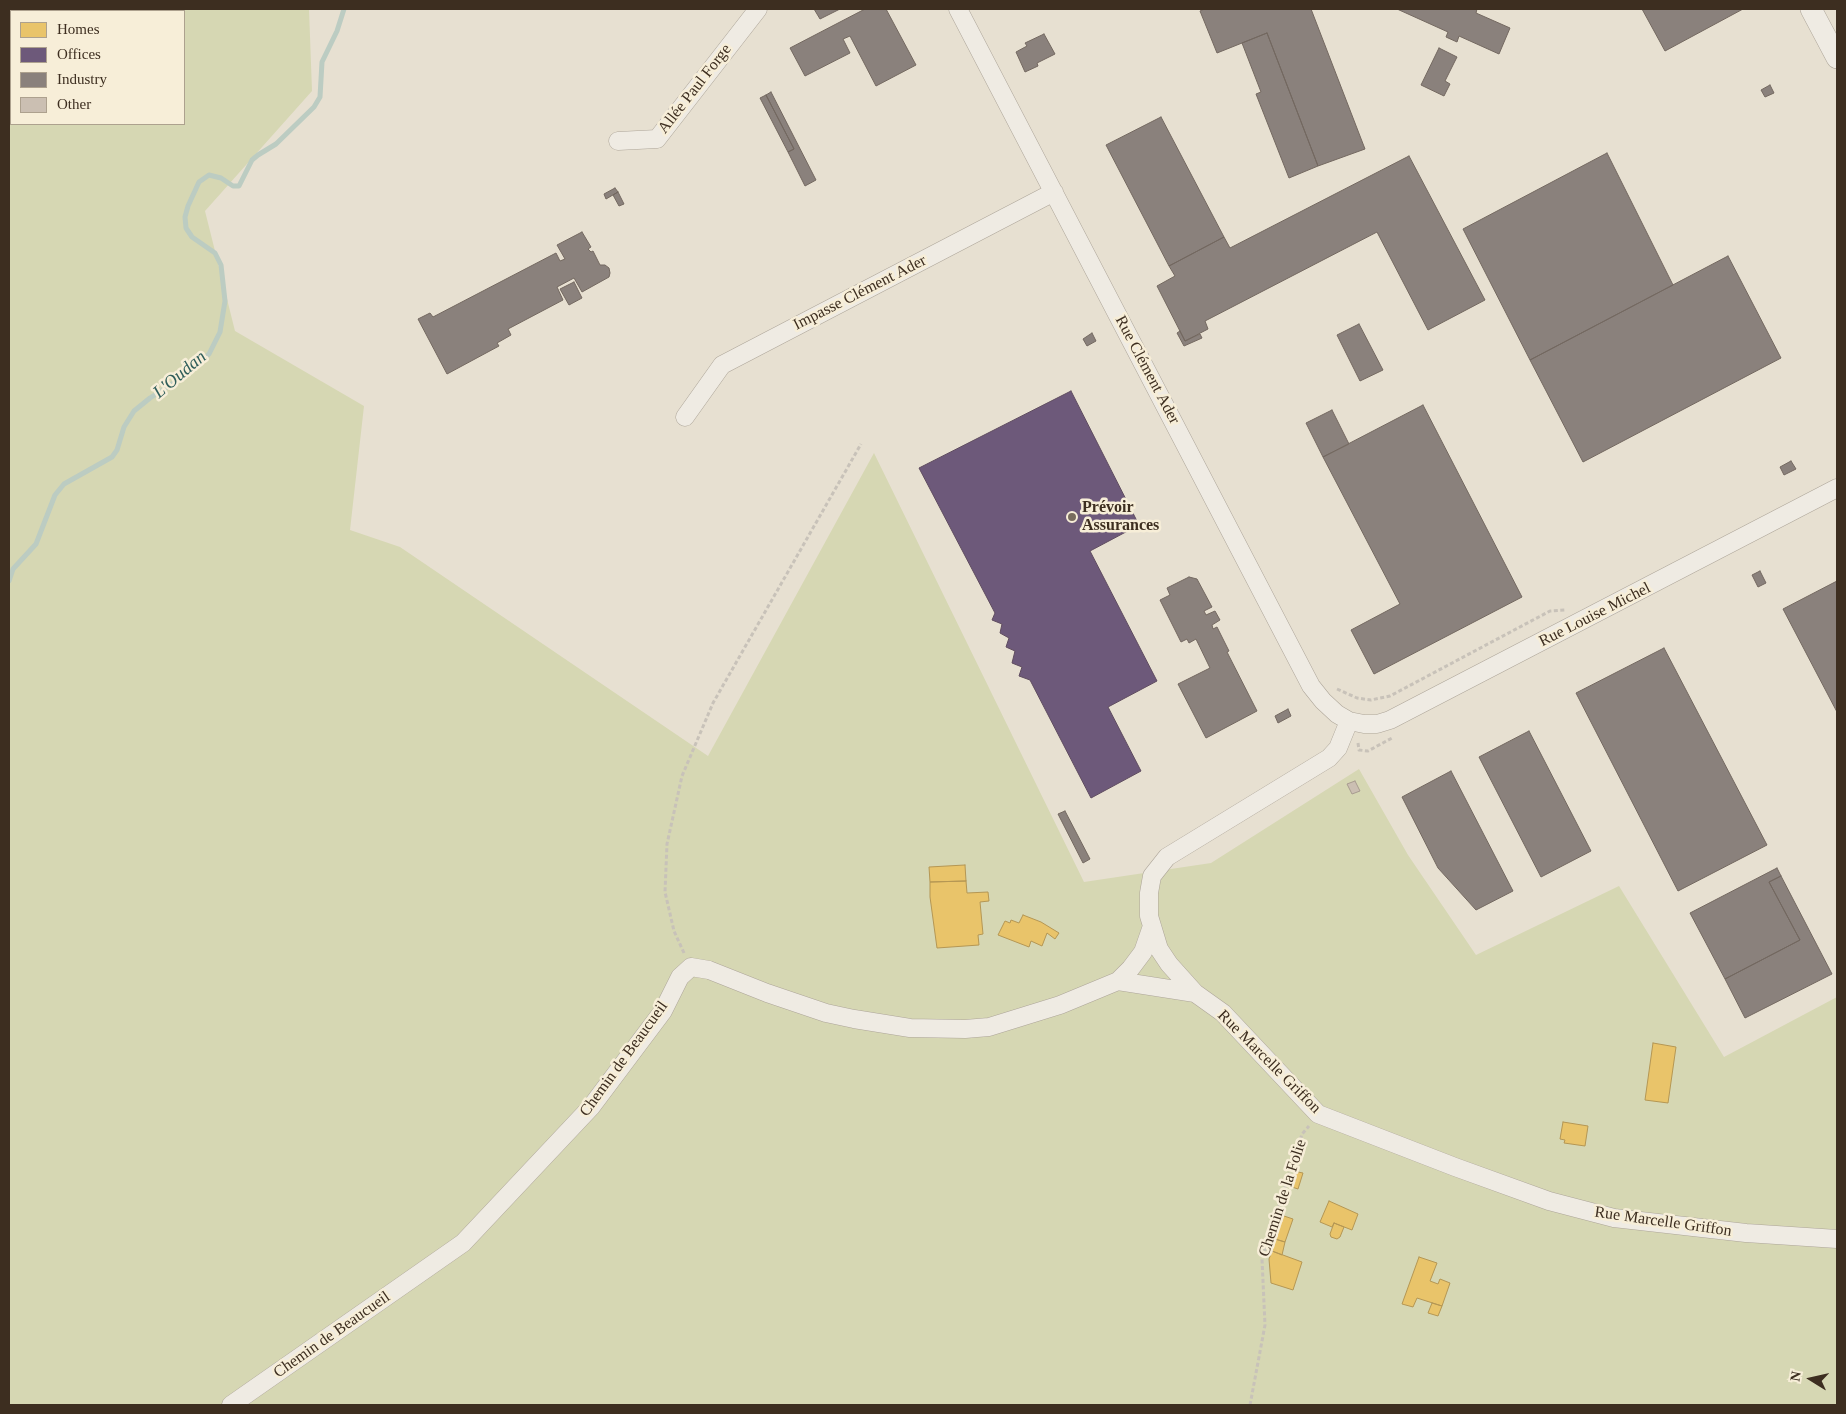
<!DOCTYPE html>
<meta charset="utf-8">
<style>
body{margin:0}
#map{position:relative;width:1846px;height:1414px;overflow:hidden;background:#e7e0d1;font-family:"Times New Roman",serif}
canvas{display:block}
.frame{position:absolute;inset:0;border:10px solid #3d2e20;pointer-events:none}
.legend{position:absolute;left:10px;top:10px;width:175px;height:115px;box-sizing:border-box;background:#f7eed8;border:1px solid #ada18e;margin:0;padding:6px 9px;list-style:none;font-size:15px;color:#3d2e20}
.legend li{display:flex;align-items:center;gap:10px;height:25px}
.legend b{width:25px;border:1px solid #ada18e}
.north{position:absolute;left:1786px;top:1354px;width:50px;height:50px;-webkit-text-stroke:4px #f7eed8;paint-order:stroke;rotate:280deg;font-size:14px;font-weight:700;line-height:20px;text-align:center;color:#3d2e20}
.north::after{content:'';display:block;margin:auto;width:18px;height:22px;background:#3d2e20;clip-path:polygon(50% 0,100% 100%,50% 72%,0 100%)}
</style>
<div id="map">
<canvas width="1846" height="1414"></canvas>
<div class="frame"></div>
<ul class="legend">
<li><b style="height:14px;background:#e9c46a"></b>Homes</li>
<li><b style="height:14px;background:#6d597a"></b>Offices</li>
<li><b style="height:14px;background:#8a817c"></b>Industry</li>
<li><b style="height:14px;background:#cbbfb2"></b>Other</li>
</ul>
<div class="north">N</div>
</div>
<script>
const c = document.querySelector('canvas').getContext('2d');
c.lineJoin = 'round';
function paint(path, color) { c.fillStyle = color; c.fill(path, 'evenodd'); }
const poly = rows => new Path2D(rows.map(r => 'M' + r).join(''));
function stroke(path, color, width, dash) { c.strokeStyle = color; c.lineWidth = width; c.lineCap = dash ? 'butt' : 'round'; c.setLineDash(dash || []); c.stroke(path); }
function drawText(font, color, halo, rows, align = 'center') {
  c.font = font + ' "Times New Roman",serif'; c.lineWidth = 5; c.setLineDash([]); c.textBaseline = 'middle'; c.strokeStyle = halo; c.fillStyle = color; for (const [text, x, y, turn = 0] of rows) {
    c.save(); c.translate(x, y); c.rotate((+turn || 0) * Math.PI / 180); c.textAlign = isNaN(turn) ? turn : align; if (halo) c.strokeText(text, 0, 0); c.fillText(text, 0, 0); c.restore();
  }
}
const green = poly([
 [9,9,309,9,312,91,205,211,235,331,364,406,350,530,400,547,708,756,874,453,1084,882,1211,863,1359,769,1408,855,1476,955,1619,886,1724,1057,1837,997,1837,1405,9,1405],
 [11,11,184,11,184,124,11,124]
]);
const homes = poly([
 [965,865,966,881,930,882,929,867,965,865],
 [966,881,967,893,988,892,989,901,980,902,983,934,978,935,979,945,937,948,930,897,930,882,966,881],
 [1023,915,1041,922,1059,933,1055,939,1047,933,1042,946,1031,941,1029,947,998,935,1005,921,1010,923,1011,920,1019,923,1023,915],
 [1653,1043,1676,1047,1668,1103,1645,1100,1653,1043],
 [1563,1122,1588,1126,1585,1146,1564,1143,1565,1140,1560,1139,1563,1122],
 [1298,1172,1303,1173,1298,1189,1289,1186,1295,1173,1298,1172],
 [1329,1201,1358,1214,1352,1230,1334,1223,1332,1227,1320,1222,1329,1201],
 [1281,1215,1293,1219,1285,1242,1275,1239,1281,1215],
 [1334,1223,1344,1227,1340,1237,1337,1239,1331,1237,1330,1234,1334,1223],
 [1275,1239,1285,1242,1282,1255,1272,1251,1275,1239],
 [1272,1251,1302,1262,1293,1290,1271,1283,1269,1259,1272,1251],
 [1419,1257,1437,1263,1430,1281,1438,1284,1440,1279,1450,1283,1442,1306,1417,1298,1413,1307,1402,1304,1419,1257],
 [1432,1303,1442,1306,1438,1316,1428,1313,1432,1303]
]);
const offices = poly([
 [1071,391,1139,525,1090,551,1157,681,1108,707,1141,771,1091,798,1030,680,1019,676,1022,667,1012,663,1015,651,1006,647,1009,638,1000,633,1002,624,992,620,995,613,919,468,1071,391]
]);
const industry = poly([
 [814,9,840,9,820,19,814,9],
 [865,9,886,9,916,65,876,86,850,36,843,39,850,53,805,76,790,48,865,9],
 [1204,9,1311,9,1365,149,1318,166,1267,33,1217,53,1200,11,1204,9],
 [1397,9,1477,9,1476,13,1510,28,1499,54,1459,36,1457,42,1446,37,1448,32,1397,9],
 [1642,9,1743,9,1665,51,1642,9],
 [1267,33,1318,166,1289,178,1256,94,1261,92,1242,43,1267,33],
 [1044,34,1055,54,1037,63,1038,66,1025,72,1016,52,1027,46,1025,43,1044,34],
 [1439,48,1457,57,1445,81,1450,84,1444,96,1421,85,1439,48],
 [1770,85,1774,93,1765,97,1761,90,1770,85],
 [771,92,816,180,805,186,788,152,794,149,766,95,771,92],
 [766,95,794,149,788,152,760,98,766,95],
 [1161,117,1224,237,1169,266,1106,145,1161,117],
 [1607,153,1673,285,1530,360,1463,229,1607,153],
 [1409,156,1485,300,1428,330,1377,232,1205,321,1208,329,1185,341,1157,286,1175,276,1169,266,1224,237,1230,248,1409,156],
 [615,188,618,192,606,199,604,194,615,188],
 [618,192,624,204,619,206,613,195,618,192],
 [582,232,591,247,588,249,591,252,593,251,600,265,605,265,609,268,610,273,609,277,582,292,574,278,557,287,563,300,508,329,511,335,497,343,499,346,447,374,418,319,430,313,433,317,556,253,560,261,565,259,557,245,582,232],
 [1728,256,1781,358,1583,462,1530,360,1728,256],
 [574,282,582,298,569,305,560,289,574,282],
 [1359,324,1383,370,1360,381,1337,335,1359,324],
 [1180,331,1185,341,1200,334,1202,338,1184,346,1177,333,1180,331],
 [1092,333,1096,341,1087,346,1083,339,1092,333],
 [1423,405,1522,597,1374,674,1351,630,1400,604,1323,457,1423,405],
 [1332,410,1349,444,1323,457,1306,423,1332,410],
 [1791,461,1796,469,1784,475,1780,467,1791,461],
 [1760,571,1766,583,1758,587,1752,575,1760,571],
 [1189,577,1197,579,1212,607,1204,611,1206,615,1215,611,1220,620,1212,625,1213,629,1217,627,1229,651,1227,652,1257,711,1206,738,1178,684,1210,668,1196,639,1189,643,1187,639,1181,642,1160,600,1170,595,1167,588,1189,577],
 [1837,581,1837,712,1783,609,1837,581],
 [1664,648,1767,845,1678,891,1576,693,1664,648],
 [1288,709,1291,716,1278,723,1275,716,1288,709],
 [1529,731,1591,851,1541,877,1479,757,1529,731],
 [1451,771,1513,891,1476,910,1438,868,1402,797,1451,771],
 [1065,811,1090,859,1083,863,1058,814,1065,811],
 [1777,868,1781,876,1769,882,1800,940,1725,979,1690,913,1777,868],
 [1781,876,1832,974,1745,1018,1725,979,1800,940,1769,882,1781,876]
]);
const stream = poly([
 [9,581,13,569,36,544,55,495,64,484,112,457,117,450,124,427,134,411,150,398,186,375,209,354,220,332,225,301,221,265,215,253,192,237,186,228,185,217,188,206,199,182,209,175,221,178,233,186,239,186,252,160,258,155,276,144,314,107,320,97,322,62,337,31,344,9]
]);
const building = poly([
 [1355,781,1360,791,1352,794,1347,784,1355,781]
]);
const path = poly([
 [1337,689,1357,698,1371,700,1390,696,1550,611,1565,610],
 [1358,743,1359,750,1368,751,1392,738],
 [684,953,674,931,665,892,667,844,682,776,713,703,861,444],
 [1250,1405,1265,1325,1262,1259,1302,1134,1309,1126]
]);
const minor = poly([
 [958,9,1311,686,1323,701,1337,714,1349,721,1364,724,1377,724,1390,720,1837,488],
 [618,141,657,139,758,9],
 [685,417,722,365,1054,192],
 [1349,721,1338,748,1329,758,1167,857,1152,876,1149,893,1149,916,1159,949,1169,964,1195,993,1223,1013,1318,1114,1455,1167,1549,1201,1614,1218,1746,1233,1837,1239],
 [1152,926,1143,952,1131,968,1118,981,1195,993],
 [231,1405,463,1243,591,1107,663,1011,680,977,691,967,709,970,767,993,826,1013,854,1019,910,1028,965,1029,989,1027,1060,1005,1118,981]
]);
const tertiary = poly([
 [1811,9,1837,58]
]);
const rail = poly([
 [36,11,38,9],
 [48,11,51,9],
 [9,43,11,40],
 [9,58,11,55]
]);
const markers = [
 [1072,517,5,"#786c5e"]
];
const streetNames = [
 ["Allée Paul Forge",695,89,-52],
 ["Impasse Clément Ader",860,293,-27],
 ["Rue Clément Ader",1147,370,62],
 ["Rue Louise Michel",1595,615,-27],
 ["Chemin de Beaucueil",624,1059,-54],
 ["Rue Marcelle Griffon",1269,1062,45],
 ["Chemin de la Folie",1283,1198,-72],
 ["Rue Marcelle Griffon",1663,1222,8],
 ["Chemin de Beaucueil",332,1335,-35]
];
const poiNames = [
 ["Prévoir",1082,508],
 ["Assurances",1082,526]
];
const waterNames = [
 ["L'Oudan",180,375,-40]
];
paint(green, '#d6d7b3');
paint(homes, '#e9c46a');
stroke(homes, '#b59754', 1);
paint(offices, '#6d597a');
stroke(offices, '#5f4c5f', 1);
paint(industry, '#8a817c');
stroke(industry, '#736860', 1);
stroke(stream, '#bcccc2', 5);
paint(building, '#cbbfb2');
stroke(building, '#a89c90', 1);
stroke(minor, '#ada599', 19);
stroke(tertiary, '#ada599', 22);
stroke(path, '#c8c2b9', 3, [4, 2.5]);
stroke(minor, '#efebe3', 18);
stroke(tertiary, '#efebe3', 21);
stroke(rail, '#afaaa2', 4, [9, 9]);
for (const [x, y, r, color] of markers) { const dot = new Path2D(); dot.arc(x, y, r, 0, 2 * Math.PI); c.fillStyle = color; c.fill(dot); stroke(dot, '#f7eed8', 2); }
drawText('16px', '#3d2e20', '#f7eed8', streetNames);
drawText('bold 16px', '#3d2e20', '#f7eed8', poiNames, 'left');
drawText('italic 18px', '#2f5d5a', '#f7eed8', waterNames);
</script>
